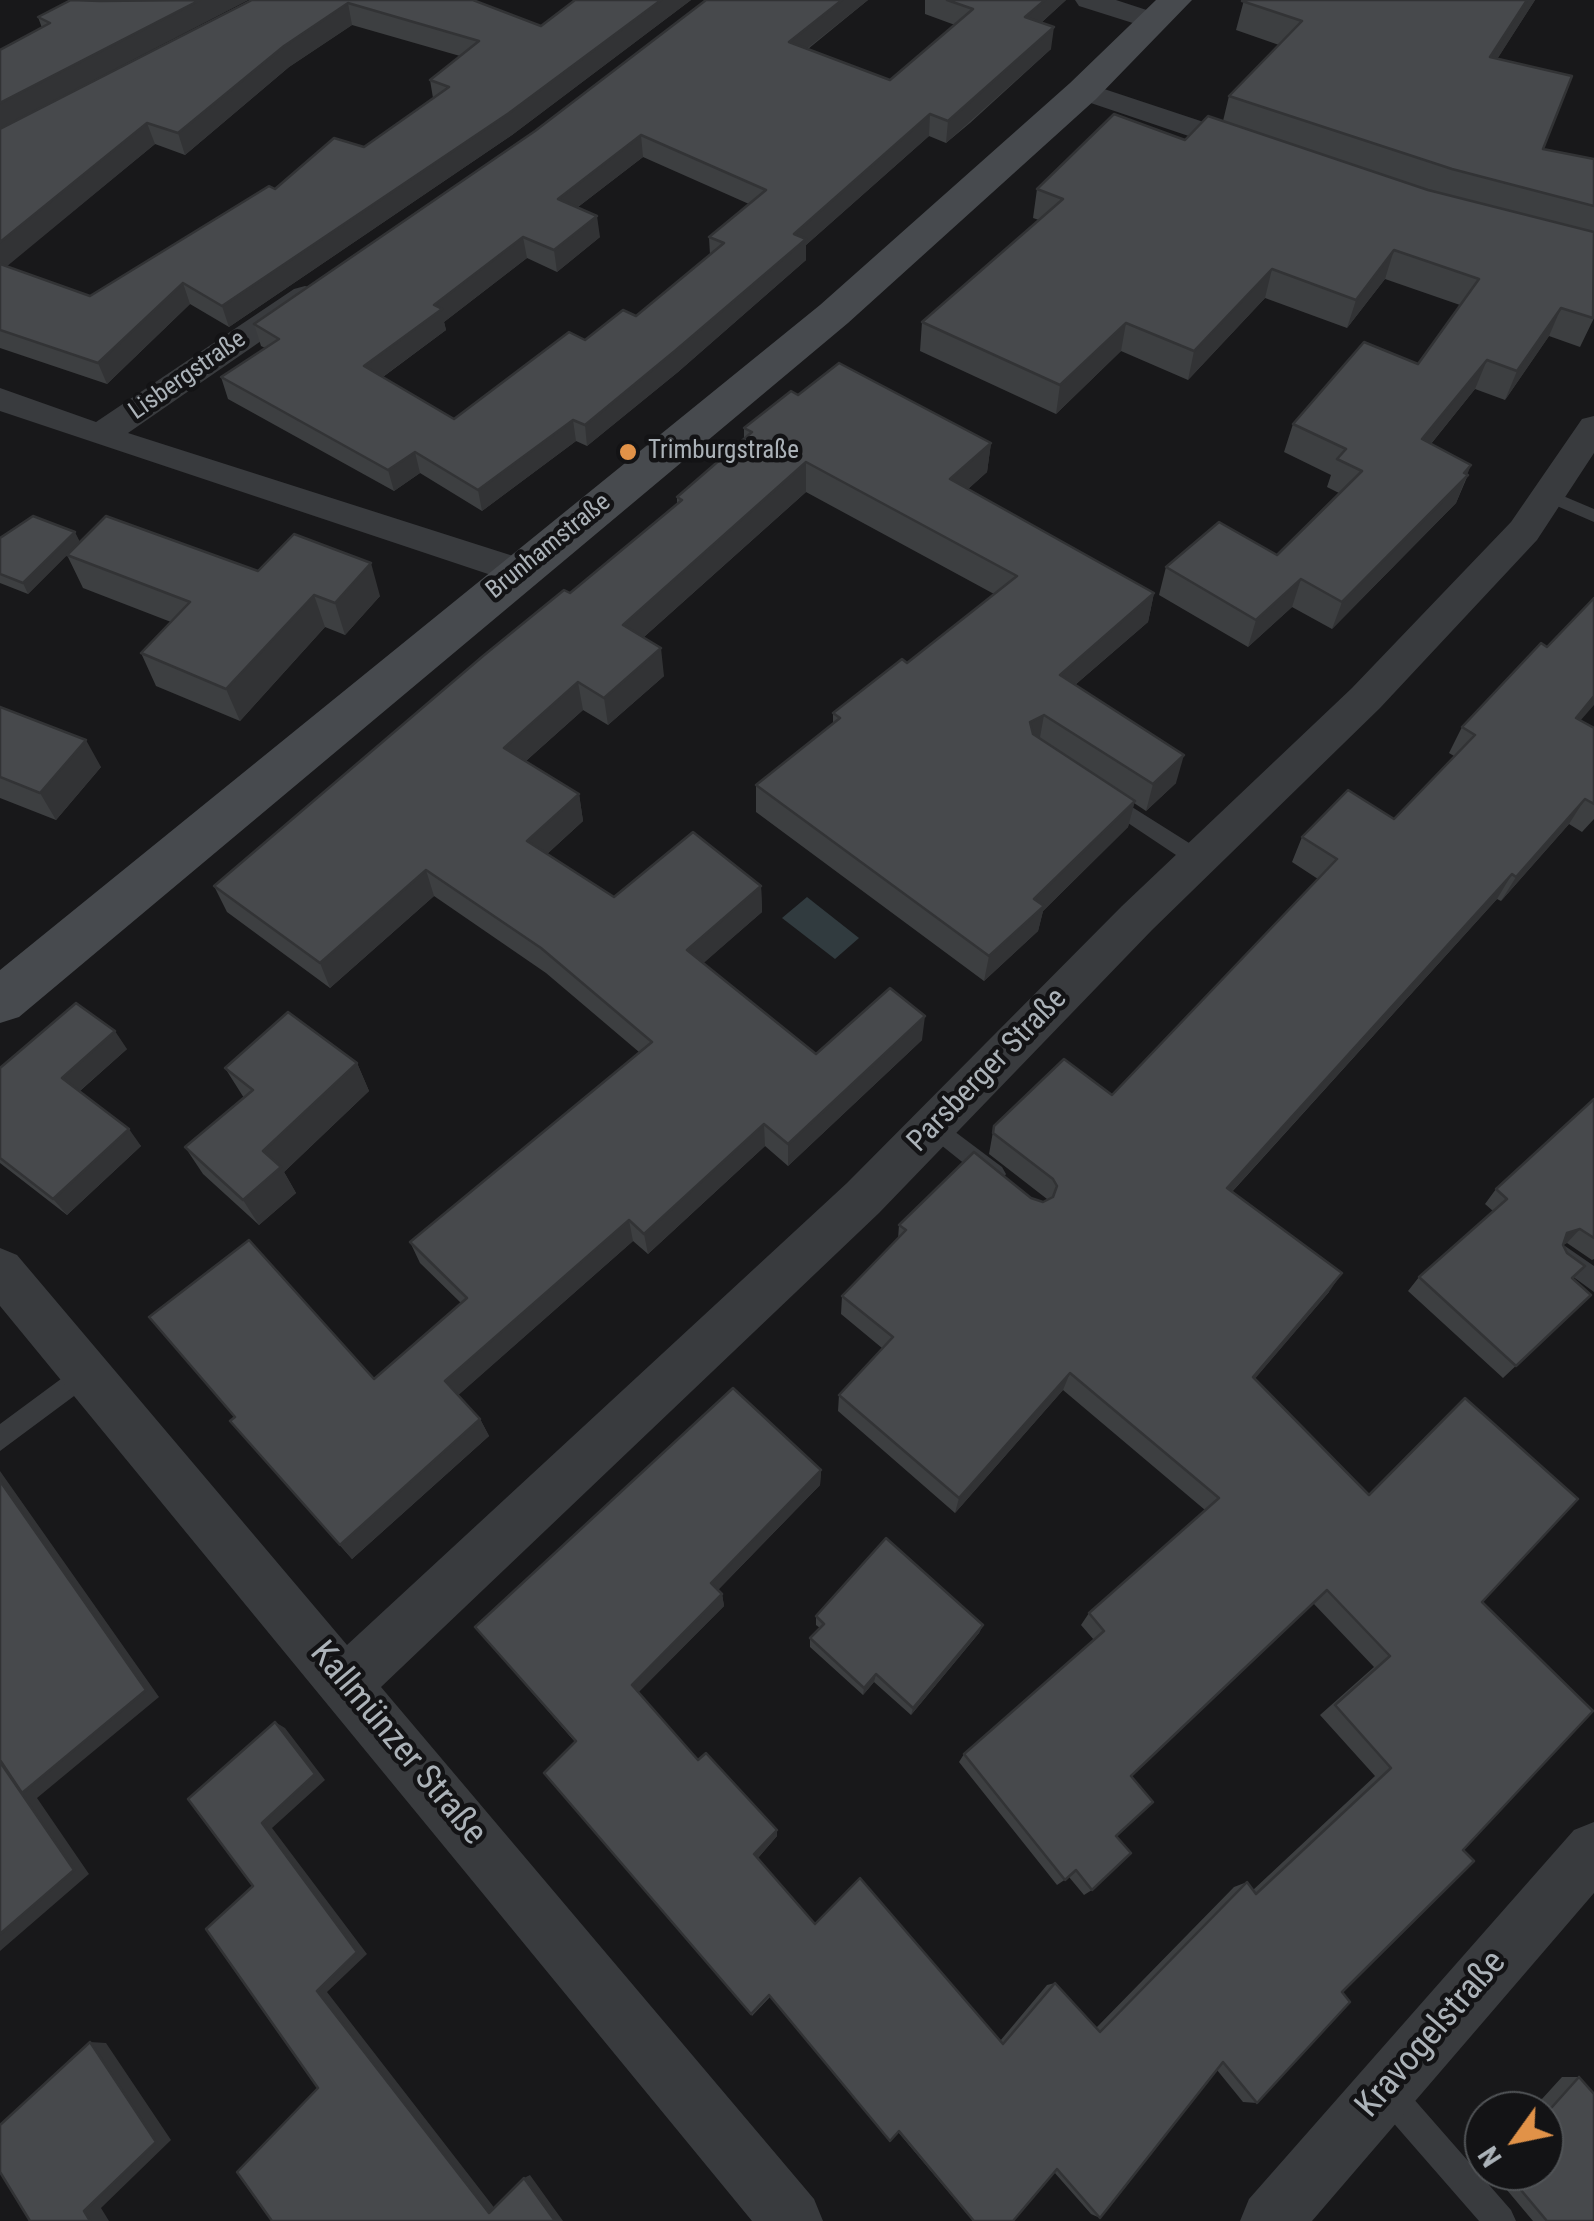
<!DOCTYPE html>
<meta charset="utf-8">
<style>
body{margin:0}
#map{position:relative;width:1594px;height:2221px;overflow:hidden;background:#18181a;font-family:"Roboto Condensed",sans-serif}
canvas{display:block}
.north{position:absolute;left:1464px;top:2091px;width:100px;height:100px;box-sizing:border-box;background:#131315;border:2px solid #505356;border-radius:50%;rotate:237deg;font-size:28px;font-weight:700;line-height:40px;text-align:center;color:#abb2b8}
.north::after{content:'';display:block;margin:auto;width:35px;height:45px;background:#e19248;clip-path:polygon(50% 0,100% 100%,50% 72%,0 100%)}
</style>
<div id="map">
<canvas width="1594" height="2221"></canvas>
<div class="north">N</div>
</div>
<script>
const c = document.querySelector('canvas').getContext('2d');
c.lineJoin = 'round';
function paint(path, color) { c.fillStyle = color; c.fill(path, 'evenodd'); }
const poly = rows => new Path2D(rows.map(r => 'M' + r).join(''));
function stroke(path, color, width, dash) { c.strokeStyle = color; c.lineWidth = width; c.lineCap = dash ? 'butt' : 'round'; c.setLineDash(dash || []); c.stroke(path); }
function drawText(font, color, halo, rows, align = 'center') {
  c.font = font + ' "Roboto Condensed",sans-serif'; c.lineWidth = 9; c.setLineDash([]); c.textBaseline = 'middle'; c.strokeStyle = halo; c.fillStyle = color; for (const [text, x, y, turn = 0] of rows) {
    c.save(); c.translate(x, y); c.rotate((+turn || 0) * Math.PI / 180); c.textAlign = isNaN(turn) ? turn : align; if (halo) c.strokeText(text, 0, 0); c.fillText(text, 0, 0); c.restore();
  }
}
const water = poly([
 [807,897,859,938,835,959,782,918]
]);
const lane = poly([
 [1549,490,1594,509,1594,522,1543,500,1540,496,1549,490],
 [1105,790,1205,853,1208,859,1205,865,1191,865,1098,803,1095,798,1105,790],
 [934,1116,1002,1167,1006,1174,1002,1181,994,1184,986,1181,926,1133,923,1126,926,1119,934,1116],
 [1565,1246,1594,1266,1594,1292,1557,1265,1553,1257,1557,1249,1565,1246],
 [88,1359,97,1363,100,1371,97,1379,0,1451,0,1424,88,1359],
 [1387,2077,1398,2081,1511,2210,1516,2221,1479,2221,1376,2103,1372,2092,1376,2081,1387,2077]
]);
const street = poly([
 [1075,0,1116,0,1165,16,1169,22,1155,30,1079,6,1075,0],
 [1083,82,1264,142,1268,148,1264,154,1242,154,1073,97,1069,91,1073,85,1083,82],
 [305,286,316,289,321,296,316,303,128,433,532,562,537,571,532,580,519,584,506,580,0,411,0,388,96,422,294,289,305,286],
 [1594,416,1594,453,1537,540,1380,708,1152,930,879,1213,381,1687,814,2199,823,2221,752,2221,0,1306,0,1248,17,1255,347,1645,847,1183,1122,906,1352,688,1511,522,1582,419,1594,416],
 [1594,1822,1594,1893,1312,2221,1240,2221,1249,2199,1574,1830,1594,1822]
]);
const secondary = poly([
 [1156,0,1192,0,1096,99,848,323,19,1017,0,1023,0,970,820,305,1070,83,1156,0]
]);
const wall = poly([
 [101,0,248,0,10,123,252,0,473,0,541,26,575,0,691,0,512,135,229,327,190,304,107,384,0,348,0,50,42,28,38,17],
 [352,25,460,56,430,80,433,98,364,147,275,189,90,296,6,266,155,144,185,155,289,67],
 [706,0,868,0,808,49,890,80,955,25,925,14,925,0,1066,0,1041,23,1051,49,970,123,946,143,929,136,806,245,806,260,678,372,587,446,576,441,482,511,420,473,394,491,228,399,221,377,265,348,261,346,254,324,535,131],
 [643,157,749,204,709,237,710,255,636,316,585,340,454,419,383,377,446,330,444,322,527,258,557,272,600,237,578,207],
 [1244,0,1535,0,1497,59,1544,149,1594,159,1594,318,1580,347,1549,336,1505,400,1475,389,1431,444,1468,475,1456,503,1332,629,1292,607,1248,647,1159,595,1166,567,1277,555,1339,493,1327,487,1331,475,1284,452,1293,424,1418,364,1460,305,1385,279,1347,328,1265,298,1188,380,1121,351,1056,414,920,351,922,322,1039,220,1033,218,1037,189,1185,140,1223,121,1229,96,1279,45,1236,30],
 [798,395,991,443,987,472,968,489,1154,593,1148,622,1075,685,1176,783,1146,811,1134,803,1128,827,1043,911,1038,931,984,981,756,812,756,785,833,724,833,713,907,663,994,594,806,492,644,637,664,676,608,725,583,710,526,761,579,794,583,821,547,854,614,897,761,886,762,912,703,963,816,1054,922,1040,788,1166,765,1146,648,1254,633,1241,458,1395,480,1419,489,1436,352,1559,230,1421,374,1379,461,1303,420,1263,410,1242,639,1052,546,973,434,896,330,988,227,912,214,886,677,505,677,497,744,439,744,428],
 [0,538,80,542,258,571,380,596,345,635,325,627,240,721,156,686,141,653,171,622,83,588,67,555,28,594,0,583],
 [0,707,101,767,56,820,0,798],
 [1580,721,1594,728,1594,819,1582,832,1569,824,1501,901,1497,899,1232,1192,1329,1292,1255,1378,1369,1495,1482,1602,1463,1850,1342,1992,1257,2103,1243,2102,1217,2070,1100,2218,1091,2214,1054,2172,1013,2221,973,2221,898,2132,770,1997,752,2016,575,1742,475,1627,821,1470,820,1485,718,1590,722,1594,724,1606,638,1692,698,1760,777,1830,777,1836,758,1858,815,1924,1000,2041,1047,1985,1055,1983,1096,2028,1234,1887,1247,1882,1253,1890,1375,1776,1320,1715,1374,1667,1313,1603,1131,1776,1116,1836,1092,1890,1084,1895,1069,1877,1057,1885,959,1762,964,1754,1094,1640,1081,1625,1089,1613,1205,1510,1063,1390,955,1513,838,1411,839,1395,882,1348,841,1314,842,1296,898,1239,899,1225,1031,1198,1043,1202,1047,1199,989,1154,994,1126,1112,1095,1318,879,1292,862,1302,837,1394,819,1454,756,1449,753,1462,727],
 [127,1049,80,1091,141,1146,67,1215,0,1163,0,1068],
 [357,1063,369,1091,284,1172,296,1193,259,1225,203,1174,185,1147,244,1098,225,1068],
 [1594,1099,1594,1259,1592,1260,1567,1243,1563,1245,1573,1279,1591,1295,1503,1378,1408,1291,1419,1277,1493,1211,1485,1204,1496,1189],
 [816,1616,983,1625,979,1633,911,1715,874,1682,863,1695,810,1647,810,1638,820,1628,816,1625],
 [1562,2077,1579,2077,1594,2221,1533,2221,1491,2171,1544,2171,1544,2111,1531,2111]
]);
const shadedWall = poly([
 [200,0,248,0,0,129,0,103],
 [661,0,691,0,512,135,229,327,222,306],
 [842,0,868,0,789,63,789,42],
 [1045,0,1066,0,1023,39,1025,17],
 [1527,0,1535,0,1480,86,1490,57],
 [348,3,352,25,289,67,185,155,178,133,284,46],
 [1054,27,1051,49,946,143,948,121],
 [930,114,929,136,806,245,806,260,678,372,587,446,585,425,794,234],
 [147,123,155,144,0,272,0,242],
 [641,135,643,157,561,220,558,199],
 [597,216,600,237,557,272,554,250],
 [523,237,527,258,444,322,446,330,369,387,364,366,434,305],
 [1394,250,1385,279,1347,328,1356,300],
 [1272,269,1265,298,1188,380,1194,351],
 [183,283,190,304,107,384,98,363],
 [1561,308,1549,336,1505,400,1517,371],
 [1126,323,1121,351,1056,414,1060,385],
 [1487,360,1475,389,1412,467,1422,439],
 [573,420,576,441,482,511,478,490],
 [991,443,987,472,947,508,950,479],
 [415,452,420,473,394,491,388,470],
 [806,462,806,492,626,653,623,625],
 [1471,465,1456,503,1332,629,1342,602],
 [75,532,80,542,28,594,23,583],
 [371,563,380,596,345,635,335,603],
 [1301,579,1292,607,1248,647,1256,620],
 [1154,593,1148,622,1054,703,1060,675],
 [314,595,325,627,240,721,226,689],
 [661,648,664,676,608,725,604,698],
 [578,682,583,710,510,775,504,748],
 [1594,696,1594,705,1560,744,1576,718],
 [1044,715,1039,743,1025,750,1030,722],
 [86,740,101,767,56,820,40,793],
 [1184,755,1176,783,1146,811,1153,784],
 [579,794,583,821,533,867,527,841],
 [1585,799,1569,824,1501,901,1516,877],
 [1135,801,1128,827,1043,911,1038,931,984,981,989,956,1034,899],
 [426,870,434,896,330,988,320,963],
 [1512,874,1497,899,1217,1208,1227,1188],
 [761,886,762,912,690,975,687,950],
 [925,1016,922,1040,788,1166,788,1144],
 [115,1031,127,1049,75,1095,62,1078],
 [357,1063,369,1091,284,1172,296,1193,259,1225,243,1200,263,1151],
 [764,1124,765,1146,648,1254,644,1234],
 [129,1129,141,1146,67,1215,53,1199],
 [629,1220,633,1241,454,1399,445,1381],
 [1580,1229,1567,1243,1554,1247,1567,1233],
 [1342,1273,1329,1292,1242,1394,1253,1377],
 [1070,1373,1063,1390,955,1513,959,1498],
 [480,1419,489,1436,352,1559,340,1545],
 [821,1470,820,1485,713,1595,711,1583],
 [0,1471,159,1697,37,1798,89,1874,0,1951],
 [722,1594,724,1606,636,1695,632,1685],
 [983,1625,979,1633,911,1715,913,1708],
 [876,1674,874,1682,863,1695,864,1688],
 [275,1722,285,1728,325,1780,272,1828,367,1954,327,1992,496,2210,489,2213,317,1991,262,1823],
 [777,1830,777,1836,756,1860,754,1854],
 [90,2042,106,2043,171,2140,101,2208,109,2221,90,2221,84,2211],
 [530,2175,563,2221,555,2221,524,2178]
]);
const building = poly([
 [71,0,100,1,200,0,0,103,0,50,50,23,38,17,71,0],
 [252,0,473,0,541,26,575,0,661,0,509,113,222,306,183,283,98,363,0,330,0,264,90,296,269,186,275,189,334,138,364,147,449,87,430,80,479,41,348,3,284,46,178,133,147,123,0,242,0,129,252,0],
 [706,0,842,0,789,42,890,80,973,9,947,0,1045,0,1025,17,1054,27,948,121,930,114,794,234,806,239,676,350,585,425,573,420,478,490,415,452,388,470,221,377,279,339,254,324,535,131,706,0],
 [641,135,766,190,709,237,724,243,636,316,623,310,585,340,569,332,454,419,364,366,442,309,434,305,523,237,554,250,597,216,558,199,641,135],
 [1244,0,1527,0,1490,57,1572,76,1543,149,1594,159,1594,206,1452,169,1229,96,1302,21,1242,1,1244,0],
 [1114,114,1185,140,1208,116,1428,190,1594,232,1593,318,1561,308,1517,371,1487,360,1422,439,1471,465,1464,473,1468,475,1342,602,1301,579,1256,620,1166,567,1219,522,1277,555,1362,471,1337,459,1346,449,1293,424,1364,342,1418,364,1479,279,1394,250,1356,300,1272,269,1194,351,1126,323,1060,385,922,322,1063,199,1037,189,1114,114],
 [839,363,991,443,950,479,1154,593,1060,675,1184,755,1153,784,1044,715,1030,722,1033,734,1135,801,1034,899,1044,906,989,956,756,785,840,718,833,713,902,659,907,663,1017,576,806,462,623,625,661,648,604,698,578,682,504,748,579,794,527,841,614,897,693,832,761,886,687,950,816,1054,890,988,925,1016,788,1144,764,1124,644,1234,629,1220,445,1381,480,1419,340,1545,230,1421,235,1417,149,1317,249,1240,374,1379,467,1298,410,1242,652,1042,541,948,426,870,320,963,214,886,483,656,564,590,570,593,682,500,677,497,752,432,744,428,791,391,798,395,839,363],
 [33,516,75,532,23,583,0,574,0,538,33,516],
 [106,516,258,571,294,534,371,563,335,603,314,595,226,689,141,653,190,602,67,555,106,516],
 [1594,598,1594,696,1576,718,1594,728,1594,804,1585,799,1516,877,1512,874,1227,1188,1342,1273,1253,1377,1369,1495,1465,1398,1578,1499,1482,1602,1593,1711,1463,1850,1474,1861,1342,1992,1350,2002,1257,2103,1223,2062,1100,2218,1057,2169,1013,2221,974,2221,899,2131,890,2141,769,1995,751,2014,544,1773,576,1741,475,1627,733,1388,821,1470,711,1583,722,1594,632,1685,698,1760,706,1753,777,1830,754,1854,815,1924,860,1878,1003,2044,1055,1983,1100,2032,1247,1882,1256,1894,1391,1768,1335,1705,1390,1656,1327,1590,1131,1776,1153,1802,1116,1836,1131,1853,1092,1890,1076,1870,1065,1880,964,1754,1104,1631,1089,1613,1219,1498,1070,1373,959,1498,839,1395,893,1337,842,1296,906,1230,899,1225,974,1152,1031,1198,1043,1202,1053,1197,1057,1186,1053,1179,993,1133,994,1126,1064,1059,1112,1095,1337,859,1302,837,1348,790,1394,819,1475,735,1462,727,1541,643,1547,647,1594,598],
 [0,707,86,740,40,793,0,777,0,707],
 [76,1003,115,1031,62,1078,129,1129,53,1199,0,1158,0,1068,76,1003],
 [288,1012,357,1063,263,1151,281,1167,243,1200,185,1147,253,1090,225,1068,288,1012],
 [1594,1099,1594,1238,1580,1229,1567,1233,1563,1245,1567,1253,1585,1266,1572,1278,1591,1295,1516,1366,1419,1277,1507,1199,1496,1189,1594,1099],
 [0,1481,146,1690,22,1793,0,1760,0,1481],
 [886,1538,983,1625,913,1708,876,1674,864,1688,810,1638,824,1624,816,1616,886,1538],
 [275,1722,315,1774,262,1823,357,1952,317,1991,489,2213,524,2178,555,2221,272,2221,237,2172,318,2088,206,1929,253,1886,188,1799,275,1722],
 [0,1762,74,1870,0,1934,0,1762],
 [90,2042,156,2142,84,2211,90,2221,30,2221,0,2172,0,2125,90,2042],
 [1579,2077,1594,2094,1594,2221,1547,2221,1505,2171,1544,2171,1544,2116,1579,2077]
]);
const markers = [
 [628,452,10,"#e19248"]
];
const farStreetnames = [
 ["Lisbergstraße",188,376,-35],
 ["Brunhamstraße",549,547,-39]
];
const farPoinames = [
 ["Trimburgstraße",648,452]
];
const streetNames = [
 ["Parsberger Straße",988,1071,-46]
];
const nearStreetnames = [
 ["Kallmünzer Straße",397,1744,50],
 ["Kravogelstraße",1432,2035,-49]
];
paint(water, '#313b3f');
paint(lane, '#393b3e');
paint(street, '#393b3e');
paint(secondary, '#474a4e');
paint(wall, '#3d3f41');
paint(shadedWall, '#323335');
paint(building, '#47494c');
stroke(building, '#323335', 2.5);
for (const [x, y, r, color] of markers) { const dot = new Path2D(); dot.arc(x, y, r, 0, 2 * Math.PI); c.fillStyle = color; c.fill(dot); stroke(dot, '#131315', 4); }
drawText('25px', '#abb2b8', '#131315', farStreetnames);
drawText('25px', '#abb2b8', '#131315', farPoinames, 'left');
drawText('30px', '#abb2b8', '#131315', streetNames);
drawText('35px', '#abb2b8', '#131315', nearStreetnames);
</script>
